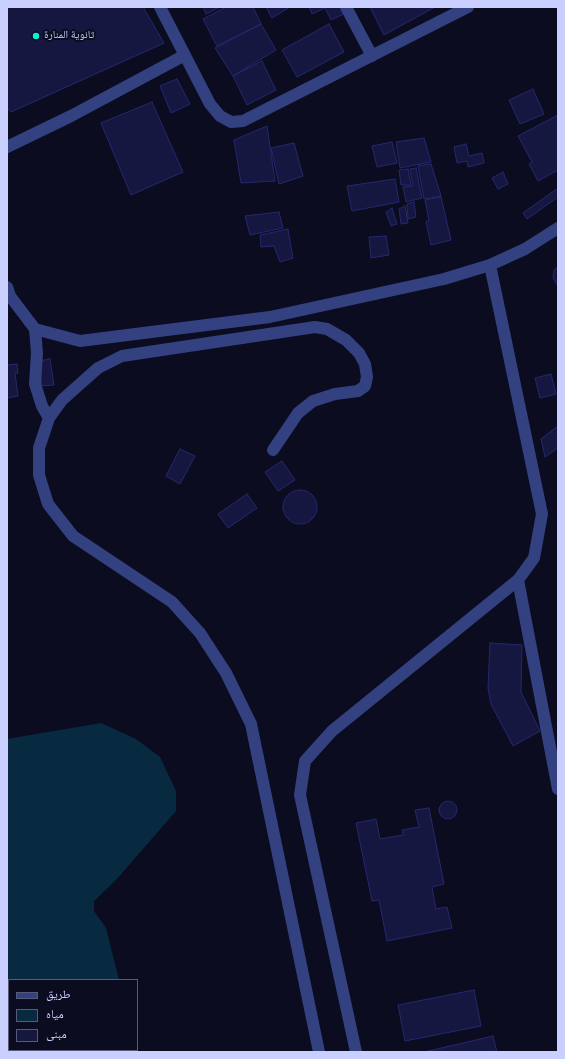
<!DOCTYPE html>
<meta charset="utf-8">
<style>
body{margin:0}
#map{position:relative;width:565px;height:1059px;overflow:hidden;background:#0b0c1f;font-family:Overpass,"Noto Naskh Arabic",sans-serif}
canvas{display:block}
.frame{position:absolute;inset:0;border:8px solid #c9cfff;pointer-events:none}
.legend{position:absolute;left:8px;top:979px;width:130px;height:72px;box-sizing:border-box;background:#0b0c1f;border:1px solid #575a79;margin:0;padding:5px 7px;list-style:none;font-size:12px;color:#c9cfff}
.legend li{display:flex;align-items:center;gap:8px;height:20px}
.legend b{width:20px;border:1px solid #575a79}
</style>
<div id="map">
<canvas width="565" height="1059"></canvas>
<div class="frame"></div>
<ul class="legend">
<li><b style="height:5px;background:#334181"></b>طريق</li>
<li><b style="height:11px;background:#082a41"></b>مياه</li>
<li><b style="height:11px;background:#161741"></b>مبنى</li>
</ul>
</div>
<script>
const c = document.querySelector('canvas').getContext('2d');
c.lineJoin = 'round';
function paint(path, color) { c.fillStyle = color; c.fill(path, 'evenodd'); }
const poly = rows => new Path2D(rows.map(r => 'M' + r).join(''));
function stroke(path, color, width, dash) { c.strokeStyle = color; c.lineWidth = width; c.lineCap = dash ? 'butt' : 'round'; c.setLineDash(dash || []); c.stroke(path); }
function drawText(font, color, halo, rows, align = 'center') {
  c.font = font + ' Overpass,"Noto Naskh Arabic",sans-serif'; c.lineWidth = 4; c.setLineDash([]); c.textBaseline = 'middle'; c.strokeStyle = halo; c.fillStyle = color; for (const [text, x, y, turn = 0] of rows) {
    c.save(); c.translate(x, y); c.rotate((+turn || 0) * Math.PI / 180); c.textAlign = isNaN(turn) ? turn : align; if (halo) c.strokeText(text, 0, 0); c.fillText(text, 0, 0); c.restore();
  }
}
const water = poly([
 [101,723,136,739,160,757,176,791,176,811,116,880,94,901,94,911,106,928,119,980,9,980,9,1050,135,1050,136,1052,7,1052,7,739]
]);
const building = poly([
 [7,7,143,7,164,43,11,112,7,107,7,7],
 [203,7,220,7,206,14,203,7],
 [226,7,253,7,261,24,217,46,203,19,226,7],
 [266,7,290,7,272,18,266,7],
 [309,7,343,7,346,13,331,20,325,8,312,14,309,7],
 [370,7,435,7,384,35,370,7],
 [261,24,276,50,233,76,215,48,261,24],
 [329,24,344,52,297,77,282,50,329,24],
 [262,61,276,90,247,105,233,76,262,61],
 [177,79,190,104,171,113,160,86,177,79],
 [533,89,544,114,520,124,509,100,533,89],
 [152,102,183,172,131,195,101,123,152,102],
 [558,115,558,170,538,181,529,164,532,162,518,136,558,115],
 [267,126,275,181,241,183,234,140,267,126],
 [424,138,431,162,400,168,396,142,424,138],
 [392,142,397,163,377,167,372,146,392,142],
 [294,143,303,176,279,184,271,148,294,143],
 [466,144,469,156,482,153,484,163,468,167,467,161,457,163,454,147,466,144],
 [431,164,441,196,424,199,418,166,431,164],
 [416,168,422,198,406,202,403,187,413,186,410,169,416,168],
 [408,169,411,185,401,185,399,170,408,169],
 [503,172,508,184,498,189,492,178,503,172],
 [395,179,399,202,352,211,347,186,395,179],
 [558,188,558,197,527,219,523,213,558,188],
 [441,197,451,240,431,245,426,222,429,220,425,200,441,197],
 [414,202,416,217,408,219,407,204,414,202],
 [405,206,408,223,401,224,399,209,405,206],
 [392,208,397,224,391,226,386,212,392,208],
 [279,212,283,228,250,235,245,216,279,212],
 [288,229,293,258,280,262,274,246,261,247,260,235,288,229],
 [386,236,389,255,371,258,369,237,386,236],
 [558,267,558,286,553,278,554,270,558,267],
 [50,359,54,385,42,386,38,361,50,359],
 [17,364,18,373,15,373,18,396,7,398,7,365,17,364],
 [551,374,556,394,540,398,535,378,551,374],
 [558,426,558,448,545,457,541,439,558,426],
 [180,449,195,456,180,484,166,476,180,449],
 [282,461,295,480,278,491,265,472,282,461],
 '283 507a17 17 0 1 1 34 0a17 17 0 1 1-34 0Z',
 [247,494,257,508,228,528,218,514,247,494],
 [490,643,522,645,521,692,540,731,513,746,491,704,488,688,490,643],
 '439 810a9 9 0 1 1 18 0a9 9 0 1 1-18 0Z',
 [429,808,444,884,432,887,436,909,447,907,452,928,387,941,379,900,372,901,356,823,376,819,380,839,403,835,402,830,419,827,415,810,429,808],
 [474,990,481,1026,405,1041,398,1005,474,990],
 [493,1036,497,1052,424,1052,493,1036]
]);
const minor = poly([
 [160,7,210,104,220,116,231,122,243,121,468,7],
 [346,7,372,56],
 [7,147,71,116,185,55],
 [7,287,10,296,35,329,80,341,270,317,444,279,490,265,525,249,558,228],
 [35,329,37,353,35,384,42,406,49,418],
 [273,450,298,413,313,401,335,394,358,391,365,386,367,377,365,364,359,353,346,340,327,329,315,327,122,356,98,368,62,400,49,418,39,448,39,475,48,504,73,536,172,602,200,633,226,673,251,724,319,1052],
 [518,580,558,789],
 [356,1052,300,795,305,761,332,731,518,580,534,558,542,514,490,265]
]);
const markers = [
 [36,36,4,"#00f4d5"]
];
const poiNames = [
 ["ثانوية المنارة",44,36]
];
paint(water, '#082a41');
paint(building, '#161741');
stroke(building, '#26286e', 1);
stroke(minor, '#334181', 12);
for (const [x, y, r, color] of markers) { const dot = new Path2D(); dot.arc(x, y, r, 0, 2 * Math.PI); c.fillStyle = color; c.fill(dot); stroke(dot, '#0b0c1f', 1.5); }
drawText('11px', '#c9cfff', '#0b0c1f', poiNames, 'left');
</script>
